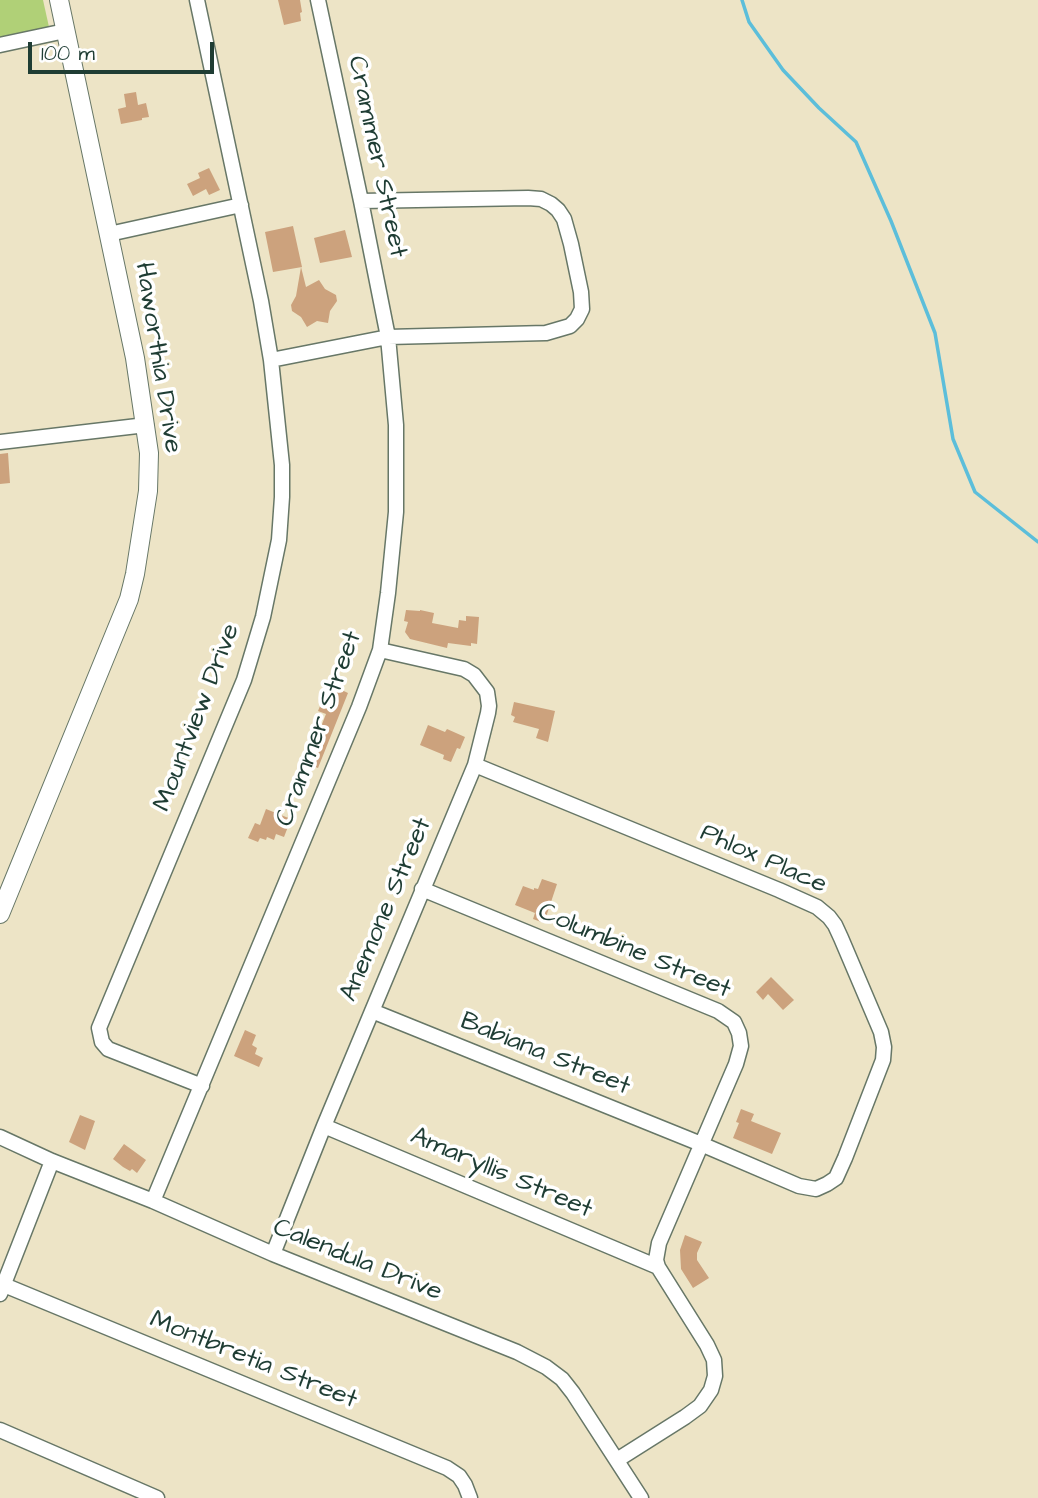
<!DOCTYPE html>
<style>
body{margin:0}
#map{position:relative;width:1038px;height:1498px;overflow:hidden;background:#ede4c6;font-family:"Architects Daughter",sans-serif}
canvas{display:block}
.scale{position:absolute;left:28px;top:42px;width:186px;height:32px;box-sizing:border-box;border:4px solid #1f3d34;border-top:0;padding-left:9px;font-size:21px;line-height:24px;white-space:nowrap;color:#1f3d34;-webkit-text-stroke:5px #fff;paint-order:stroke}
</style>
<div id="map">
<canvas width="1038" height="1498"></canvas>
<div class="scale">100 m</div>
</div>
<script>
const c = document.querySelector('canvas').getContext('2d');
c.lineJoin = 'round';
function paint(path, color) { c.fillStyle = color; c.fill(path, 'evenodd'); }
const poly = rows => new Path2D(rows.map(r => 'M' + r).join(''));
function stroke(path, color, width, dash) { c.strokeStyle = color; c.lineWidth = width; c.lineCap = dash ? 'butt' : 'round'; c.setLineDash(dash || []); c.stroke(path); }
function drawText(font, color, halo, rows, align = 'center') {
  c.font = font + ' "Architects Daughter",sans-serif'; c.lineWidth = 7; c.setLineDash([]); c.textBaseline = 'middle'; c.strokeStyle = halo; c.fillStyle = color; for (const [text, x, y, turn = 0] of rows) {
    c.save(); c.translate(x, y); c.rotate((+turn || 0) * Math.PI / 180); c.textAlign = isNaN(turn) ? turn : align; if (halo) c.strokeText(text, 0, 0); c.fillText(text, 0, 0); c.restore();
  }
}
const green = poly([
 [0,0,43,0,49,27,0,37]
]);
const stream = poly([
 [742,0,749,22,783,70,819,108,856,142,891,221,935,333,953,439,975,492,1038,542]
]);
const building = poly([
 [278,0,300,0,302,12,300,13,301,21,284,25],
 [136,92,138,105,146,103,149,117,142,118,142,120,121,124,118,109,126,107,124,94],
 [209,168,220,190,209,195,206,189,193,196,187,184,200,178,198,173],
 [293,226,302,267,273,272,265,232],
 [345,230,352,257,320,263,314,238],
 [301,267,306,287,319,280,325,289,336,295,337,301,330,311,328,323,317,321,307,327,301,317,292,311,291,305,296,296],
 [8,453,10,483,0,484,0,454],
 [406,610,420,611,420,610,434,613,432,623,458,628,459,620,466,621,466,616,479,617,477,644,471,643,471,646,448,643,447,648,410,639,405,632,408,622,404,621],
 [329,684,348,693,318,768,302,762,307,750,311,752,326,714,318,711],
 [514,702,555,711,548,742,536,738,539,729,513,722,515,717,511,715],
 [428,725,445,732,447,729,465,737,460,749,457,748,451,762,443,759,444,755,420,745],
 [266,809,291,819,284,837,276,834,274,840,267,837,266,840,260,838,258,842,248,838,255,823,260,825],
 [542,879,557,884,544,923,533,919,535,913,515,905,523,886,534,890,534,888,538,889],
 [771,977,794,1000,783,1010,768,994,763,1000,756,992],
 [245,1030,256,1035,252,1045,257,1048,255,1054,263,1058,259,1067,234,1056],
 [741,1109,754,1114,751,1121,781,1133,772,1154,733,1138,739,1123,736,1122],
 [80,1115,95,1121,85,1150,69,1142],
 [124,1144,146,1160,137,1173,132,1169,130,1171,123,1167,113,1159],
 [685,1235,702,1242,697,1253,697,1260,709,1278,693,1288,681,1269,680,1250]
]);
const minor = poly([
 [197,0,261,301,271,360,282,465,282,497,279,540,263,617,244,680,99,1028,102,1042,108,1049,202,1086],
 [0,45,65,31],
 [109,234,241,205],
 [271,360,388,337,546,333,570,326,577,319,582,309,581,292,571,244,564,219,558,210,551,204,541,199,528,198,361,201],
 [0,442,146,425],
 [422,889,718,1011,734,1022,739,1033,741,1046,736,1064,659,1243,656,1260,658,1267,707,1345,714,1360,715,1376,711,1390,700,1406,685,1417,617,1460],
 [372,1011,701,1144,799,1186,816,1189,827,1184,836,1178,845,1158,883,1060,884,1047,881,1032,841,938,835,925,829,917,817,907,779,890,475,765],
 [324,1126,658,1267],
 [0,1137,52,1161,153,1201,273,1254,517,1352,546,1367,562,1379,573,1393,641,1498],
 [153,1201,359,707,380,650,388,593,396,512,396,425,388,337,361,201,318,0],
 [273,1254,324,1126,475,765,488,713,489,706,487,692,474,675,464,669,380,650],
 [4,1285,447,1468,459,1476,465,1485,470,1498],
 [0,1294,52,1161],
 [0,1430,157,1498]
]);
const tertiary = poly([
 [0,914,129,599,135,574,148,491,149,453,135,358,59,0]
]);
const streetNames = [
 ["Crammer Street",376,157,78],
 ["Haworthia Drive",157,358,81],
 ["Mountview Drive",198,718,-69],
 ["Crammer Street",320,729,-70],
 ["Phlox Place",763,860,24],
 ["Anemone Street",387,910,-67],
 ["Columbine Street",634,952,23],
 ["Babiana Street",545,1055,22],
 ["Amaryllis Street",501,1174,23],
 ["Calendula Drive",357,1261,22],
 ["Montbretia Street",253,1361,22]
];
paint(green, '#b0d077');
stroke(stream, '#5cbeda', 3.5);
paint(building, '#cca27d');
stroke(minor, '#677767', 17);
stroke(tertiary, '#677767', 20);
stroke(minor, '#fff', 14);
stroke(tertiary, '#fff', 18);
drawText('26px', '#1f3d34', '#fff', streetNames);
</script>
